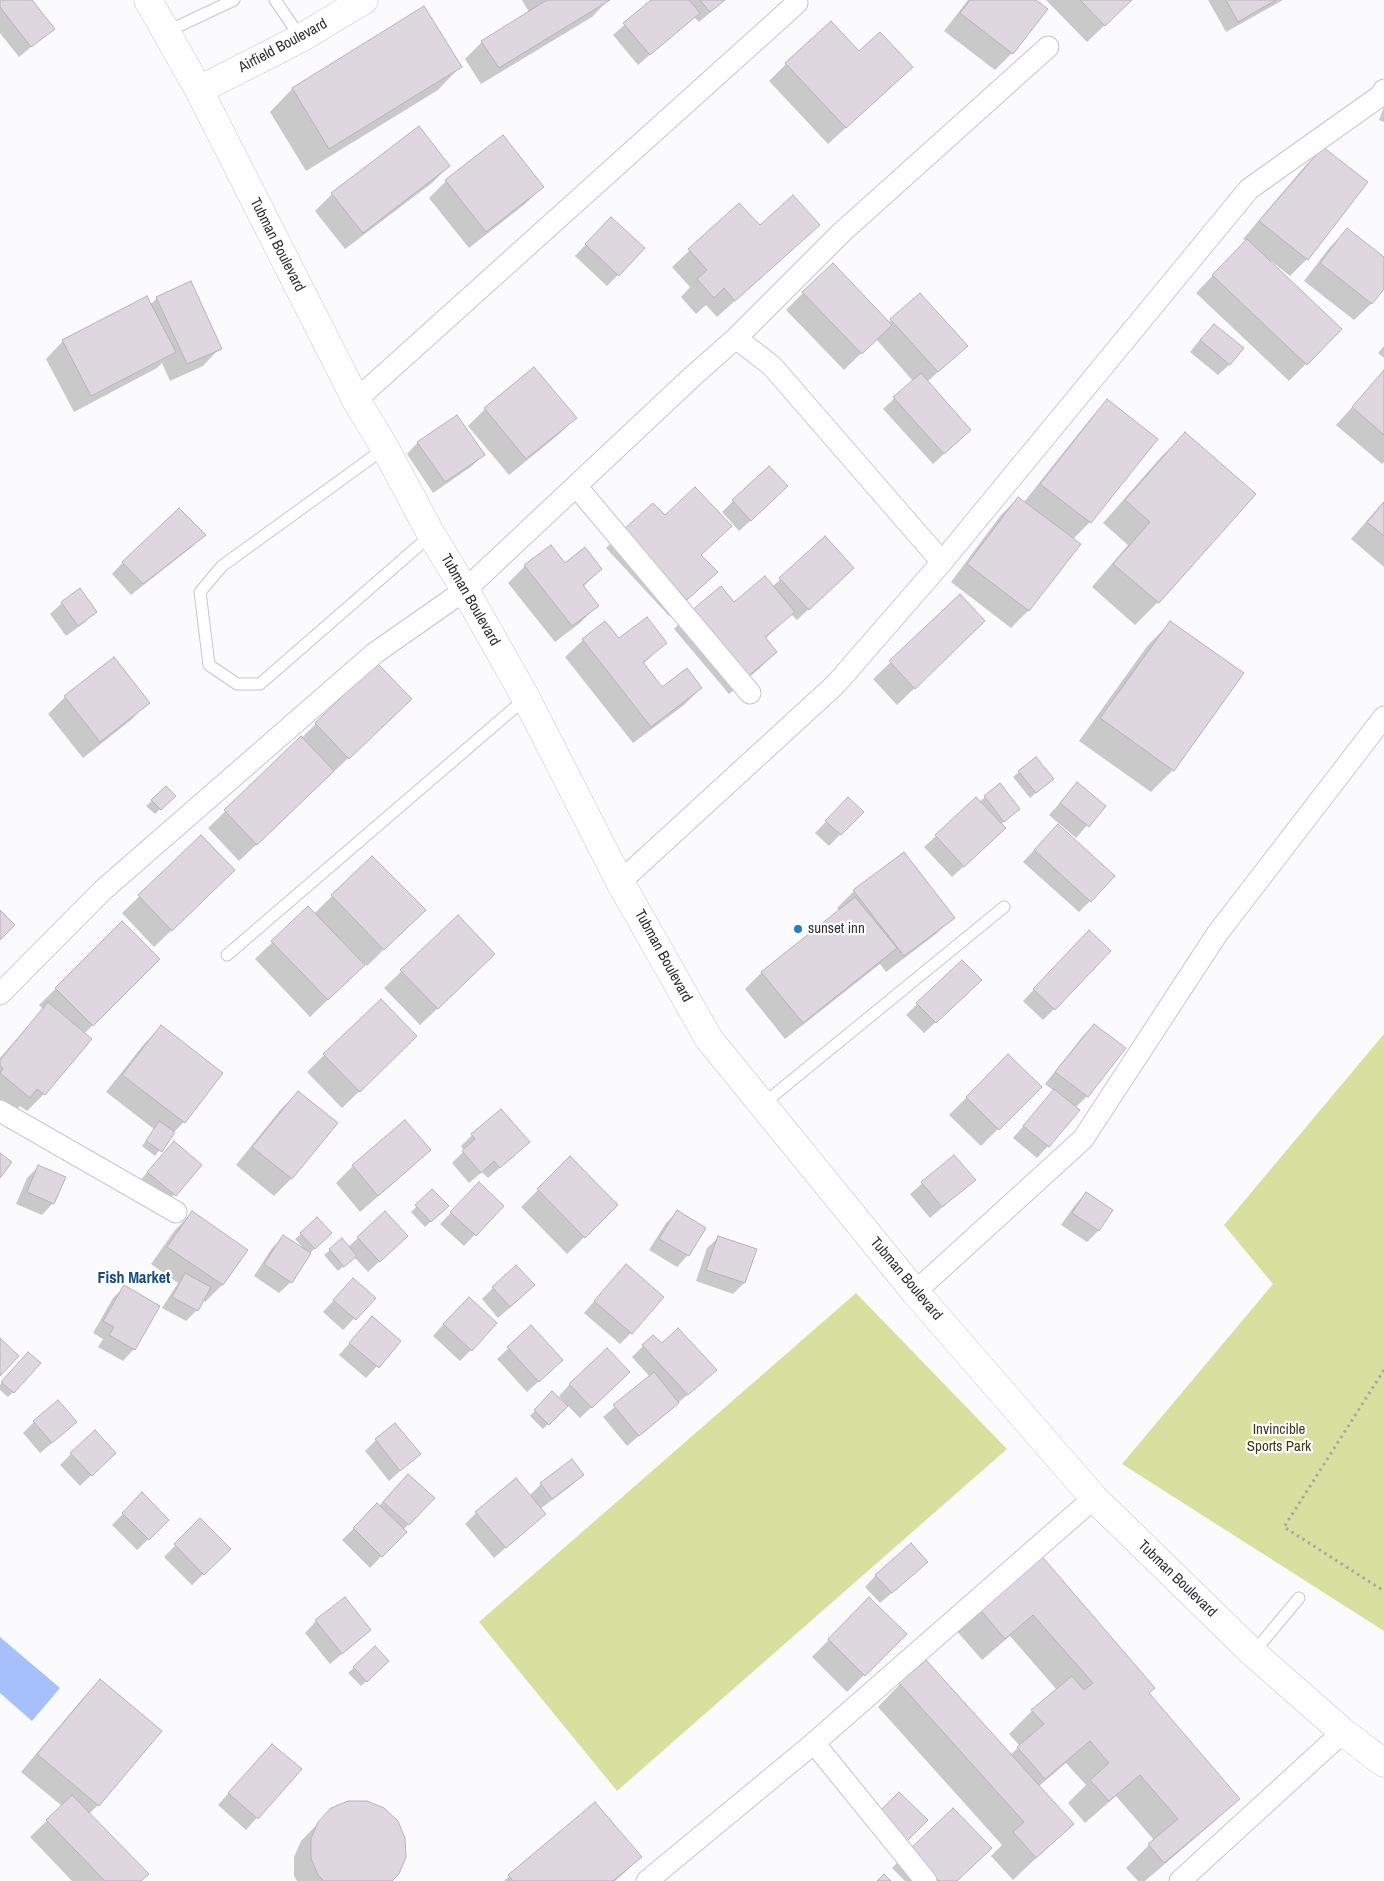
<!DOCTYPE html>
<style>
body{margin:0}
canvas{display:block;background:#fbfbfd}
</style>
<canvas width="1384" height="1881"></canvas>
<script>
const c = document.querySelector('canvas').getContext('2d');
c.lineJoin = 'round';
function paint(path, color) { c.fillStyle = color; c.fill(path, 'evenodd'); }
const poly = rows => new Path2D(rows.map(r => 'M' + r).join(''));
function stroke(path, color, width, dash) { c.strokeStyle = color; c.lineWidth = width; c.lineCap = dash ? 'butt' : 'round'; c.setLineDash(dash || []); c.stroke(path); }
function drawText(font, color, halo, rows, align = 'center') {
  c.font = font + ' "Archivo Narrow",sans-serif'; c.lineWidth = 4.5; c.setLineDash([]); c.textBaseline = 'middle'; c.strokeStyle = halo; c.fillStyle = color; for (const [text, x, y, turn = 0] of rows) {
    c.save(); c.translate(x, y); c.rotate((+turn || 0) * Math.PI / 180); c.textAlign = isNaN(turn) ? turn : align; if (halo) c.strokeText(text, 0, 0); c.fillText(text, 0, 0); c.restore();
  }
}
const green = poly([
 [1384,1034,1384,1631,1122,1464,1273,1284,1224,1225],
 [856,1293,1007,1449,617,1791,479,1622]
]);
const water = poly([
 [0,1637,60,1688,32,1721,0,1693]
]);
const shadow = poly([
 [0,0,30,0,53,29,19,57,0,33],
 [522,0,608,0,592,17,481,84,465,59,482,42,529,12],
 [653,0,725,0,699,22,694,17,638,65,613,35],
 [968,0,1034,0,1046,9,1012,53,995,70,944,31],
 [1046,0,1131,0,1087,42],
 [1208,0,1283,0,1226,32],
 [424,8,460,67,438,90,306,171,270,112,292,89],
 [859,53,894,84,828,144,769,81,786,64],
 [1384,107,1384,122,1379,120],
 [1323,148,1307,259,1290,276,1271,261,1269,262,1340,329,1289,381,1196,293,1246,241,1243,239,1306,165],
 [449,166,432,183,345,249,315,211,332,194],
 [446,181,542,187,525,204,469,248,429,198],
 [739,204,759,227,802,241,717,317,706,305,696,314,681,297,690,287,672,267],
 [599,230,618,275,607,286,575,256],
 [1347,230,1384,259,1384,287,1372,303,1354,320,1304,281,1330,247],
 [803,293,888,323,920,294,966,346,927,382,958,441,933,464,883,409,913,381,876,339,844,370,786,310],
 [157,298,220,348,203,366,170,381,162,363,157,368,74,412,46,359,63,341,150,305],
 [1202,337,1230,364,1218,375,1190,352],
 [1384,346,1384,358,1378,353],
 [534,369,575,418,558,435,509,475,468,426,485,409],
 [1384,372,1384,462,1382,464,1336,425],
 [1108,401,1156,439,1090,522,1073,539,1079,544,1028,611,1011,628,951,582,1001,515,1018,498,1024,502,1091,418],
 [1185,434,1254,494,1158,602,1135,625,1092,587,1128,545,1103,523,1162,456],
 [418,442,483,455,472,466,433,493,407,454],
 [776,498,739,531,722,512,733,501],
 [1384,501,1384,567,1351,539],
 [665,517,731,526,700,555,716,572,669,616,606,548,623,532],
 [204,535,193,546,131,595,112,574,123,562],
 [825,538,841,579,797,620,791,614,765,639,776,652,759,669,729,694,674,629,691,612,734,604,772,587],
 [565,565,601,569,583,587,597,606,580,623,555,642,508,583,525,566],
 [960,596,967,638,897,705,873,679],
 [62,603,96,612,84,623,66,636,50,614],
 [605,622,619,640,665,643,643,664,662,688,701,688,684,705,633,743,565,657,583,640],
 [1170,623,1173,770,1151,792,1079,741,1148,645],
 [114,659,148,702,131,720,83,758,48,714,65,697],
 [377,665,393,716,239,861,208,828],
 [1035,758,1047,784,1030,798,1013,777],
 [1077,784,1104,806,1076,838,1049,815],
 [1000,785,1019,809,1000,825,993,840,952,877,924,847,976,799,979,802],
 [166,788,174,796,155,814,146,806],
 [848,799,862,812,829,846,815,833],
 [201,837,217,887,154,947,122,913],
 [1046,837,1090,901,1079,912,1023,862],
 [854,891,953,917,936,934,886,972,880,964,785,1039,745,989,762,972,839,911,837,908],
 [332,896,407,927,367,966,365,964,310,1017,255,959,308,908,314,914],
 [458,917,477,971,420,1025,384,988],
 [122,923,158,959,84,1034,90,1039,44,1094,27,1111,20,1106,12,1114,0,1104,0,1058,43,1009,39,1005],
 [1078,943,1054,1009,1043,1020,1023,1001],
 [969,991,924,1033,906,1015,917,1004],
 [1094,1025,1124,1048,1087,1096,1075,1108,1048,1146,1037,1158,1013,1138,1054,1091,1045,1084,1083,1036],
 [161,1027,184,1122,173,1133,155,1156,142,1146,154,1129,106,1092,144,1044],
 [399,1053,342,1108,307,1072,324,1055],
 [1008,1056,1040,1087,981,1146,949,1115],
 [298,1092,336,1123,291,1179,274,1196,236,1165,281,1109],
 [405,1122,429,1150,412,1167,360,1212,336,1183,353,1166],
 [472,1135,517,1153,488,1178,482,1172,469,1183,452,1163,464,1151,461,1146],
 [163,1154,201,1166,163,1206,137,1184],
 [954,1156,974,1180,930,1218,910,1194],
 [570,1158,617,1205,567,1254,521,1207],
 [38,1167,53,1203,42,1215,16,1204,27,1178],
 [432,1191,447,1206,425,1227,411,1212],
 [1086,1193,1112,1210,1098,1231,1087,1242,1061,1225,1075,1205],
 [468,1195,502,1206,464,1246,440,1224],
 [677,1212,688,1255,677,1267,649,1250,666,1223],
 [192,1213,246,1250,222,1285,205,1302,203,1300,197,1310,186,1321,162,1308,178,1283,151,1264,175,1230],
 [385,1213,395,1247,368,1272,354,1257,338,1271,324,1255,342,1240,348,1247],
 [301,1234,325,1239,310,1253,291,1282,279,1293,254,1276,272,1248,283,1237,306,1251,295,1239],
 [719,1237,756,1250,744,1283,733,1294,696,1281,707,1248],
 [615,1277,631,1333,620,1344,584,1313],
 [124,1287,134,1349,123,1361,98,1347,103,1339,93,1333,113,1298],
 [493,1288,522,1297,498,1318,482,1299],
 [342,1291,374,1298,343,1330,323,1312],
 [457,1309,471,1350,460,1361,433,1336],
 [372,1318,400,1341,366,1378,339,1355],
 [531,1327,550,1371,527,1392,497,1359],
 [643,1346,704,1381,627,1446,603,1417,650,1377,632,1357],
 [23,1359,13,1392,8,1397,0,1390,0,1385],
 [617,1383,580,1418,567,1405,543,1429,530,1416,552,1393,564,1404,565,1403,559,1396,570,1384],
 [34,1422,64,1433,40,1453,23,1433],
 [376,1440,419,1454,389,1481,365,1451],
 [71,1454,103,1464,80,1486,60,1465],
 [572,1461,582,1475,571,1486,540,1509,544,1514,494,1558,465,1524,476,1513,529,1496,541,1484],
 [397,1486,433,1498,403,1530,405,1532,370,1568,342,1540,377,1505,379,1506],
 [142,1494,168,1520,137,1550,112,1525],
 [200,1520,229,1549,192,1585,164,1557],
 [1038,1555,1148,1694,1238,1798,1215,1821,1145,1881,1138,1881,1126,1868,1154,1840,1116,1796,1085,1823,1068,1803,1086,1785,1066,1763,1038,1787,1072,1824,1013,1880,991,1856,1002,1845,878,1707,900,1684,1010,1755,1020,1746,1009,1734,1032,1711,1057,1690,1010,1636,982,1660,955,1629],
 [915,1573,880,1603,865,1587,876,1575],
 [869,1599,905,1634,847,1692,812,1657],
 [316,1621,370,1630,330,1664,305,1633],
 [375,1648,388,1661,361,1686,348,1673],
 [100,1681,98,1805,89,1814,140,1881,72,1881,30,1837,62,1806,21,1772,83,1698],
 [261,1757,300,1769,246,1830,218,1805],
 [595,1804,640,1857,623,1874,615,1881,504,1881],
 [331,1810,390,1881,297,1881,294,1876,294,1857,301,1841],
 [909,1851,956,1881,905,1881,892,1868]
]);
const building = poly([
 [0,0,32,0,55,29,31,47,0,7,0,0],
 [547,0,610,0,499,68,481,41,547,0],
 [651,0,689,0,700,13,650,55,623,23,651,0],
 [700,0,725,0,710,12,700,0],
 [970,0,1036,0,1048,9,1013,54,960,13,970,0],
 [1080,0,1132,0,1105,26,1080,0],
 [1226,0,1276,0,1238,22,1226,0],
 [424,6,462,67,329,149,292,88,424,6],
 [831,21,859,51,880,32,913,67,846,128,785,63,831,21],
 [419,126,450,166,363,233,331,193,419,126],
 [503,135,544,187,486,232,445,180,503,135],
 [1323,147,1368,182,1308,260,1259,221,1323,147],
 [793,195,820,225,735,301,724,288,714,298,697,279,707,270,688,249,739,203,760,225,793,195],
 [611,217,645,248,619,276,585,244,611,217],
 [1347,228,1384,257,1384,289,1372,304,1320,263,1347,228],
 [1247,239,1342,329,1307,365,1212,275,1247,239],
 [833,263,892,325,862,354,802,292,833,263],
 [191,281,222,349,187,364,156,297,191,281],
 [920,293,968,346,938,372,890,319,920,293],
 [147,296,176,352,91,396,62,340,147,296],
 [1214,324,1244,348,1230,365,1200,340,1214,324],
 [534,367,577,418,526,459,484,408,534,367],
 [1384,370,1384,435,1352,407,1384,370],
 [921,373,971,430,944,454,893,397,921,373],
 [1107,399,1158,439,1091,523,1040,484,1107,399],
 [457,415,485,455,445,482,417,442,457,415],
 [1185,432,1256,494,1159,603,1113,564,1150,522,1125,500,1185,432],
 [769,466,788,486,751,521,732,500,769,466],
 [695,487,732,526,701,555,718,572,687,600,622,531,653,503,665,515,695,487],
 [1018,497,1081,544,1029,611,967,564,1018,497],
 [1384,502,1384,536,1367,522,1384,502],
 [179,508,206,535,143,584,122,562,179,508],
 [825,536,854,568,809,610,779,578,825,536],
 [551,545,565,563,585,547,602,569,583,585,599,606,572,626,524,565,551,545],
 [765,576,795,612,765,637,777,652,746,678,691,611,721,586,734,602,765,576],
 [80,588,97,612,78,626,61,602,80,588],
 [960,594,985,621,915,689,889,661,960,594],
 [647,617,667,643,643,662,662,687,687,668,702,688,651,727,582,639,605,621,619,638,647,617],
 [1170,621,1244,673,1174,771,1100,718,1170,621],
 [114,657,150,703,100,742,64,696,114,657],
 [377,663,412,699,349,759,315,723,377,663],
 [301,736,334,771,257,845,224,810,301,736],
 [1036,757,1054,779,1036,793,1018,771,1036,757],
 [1077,782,1106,806,1089,827,1060,803,1077,782],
 [1000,783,1020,809,1004,822,984,796,1000,783],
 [166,786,176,796,161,810,151,800,166,786],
 [848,797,864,812,841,835,825,821,848,797],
 [976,797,1006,828,964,867,935,835,976,797],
 [1058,824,1115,876,1091,902,1034,850,1058,824],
 [201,835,235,870,172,931,138,895,201,835],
 [904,852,955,918,904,956,853,890,904,852],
 [372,856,426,910,384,950,331,895,372,856],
 [855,897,897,948,803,1023,761,972,855,897],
 [308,906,365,965,328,1000,271,941,308,906],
 [0,910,15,925,0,940,0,910],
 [458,915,495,954,438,1009,400,970,458,915],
 [122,921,160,959,93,1026,55,988,122,921],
 [1089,930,1111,951,1055,1010,1033,989,1089,930],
 [962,960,982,980,936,1023,916,1003,962,960],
 [381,999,417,1036,360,1092,323,1054,381,999],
 [48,1002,92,1039,45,1095,37,1089,30,1098,0,1073,3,1068,0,1066,0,1060,48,1002],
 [1094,1024,1126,1048,1088,1097,1055,1072,1094,1024],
 [161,1025,223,1073,185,1123,122,1075,161,1025],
 [1008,1054,1042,1087,999,1130,966,1097,1008,1054],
 [1054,1089,1080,1110,1049,1147,1023,1126,1054,1089],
 [298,1091,338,1123,292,1179,252,1147,298,1091],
 [501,1109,530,1142,500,1168,494,1161,481,1173,462,1151,475,1139,471,1134,501,1109],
 [405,1120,431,1150,378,1196,352,1165,405,1120],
 [159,1121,175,1132,162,1152,146,1141,159,1121],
 [174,1141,202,1165,176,1196,147,1172,174,1141],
 [0,1153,12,1162,0,1178,0,1153],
 [954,1155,976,1180,942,1207,921,1182,954,1155],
 [570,1156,618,1205,585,1238,537,1189,570,1156],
 [38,1165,66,1177,54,1204,27,1192,38,1165],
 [479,1182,504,1206,476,1236,450,1212,479,1182],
 [432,1189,449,1206,431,1222,415,1205,432,1189],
 [1086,1192,1113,1210,1099,1231,1072,1213,1086,1192],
 [677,1210,706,1228,689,1256,659,1239,677,1210],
 [192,1211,248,1250,223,1285,167,1247,192,1211],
 [385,1211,408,1236,380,1262,357,1237,385,1211],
 [317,1217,332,1233,315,1249,300,1233,317,1217],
 [283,1235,311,1253,292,1283,264,1264,283,1235],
 [718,1236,757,1249,745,1283,706,1270,718,1236],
 [342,1238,357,1256,344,1267,329,1249,342,1238],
 [626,1264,664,1297,632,1334,594,1301,626,1264],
 [516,1265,535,1285,510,1307,492,1287,516,1265],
 [185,1273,211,1287,198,1311,172,1297,185,1273],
 [353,1278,376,1298,356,1320,333,1300,353,1278],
 [124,1285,160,1306,135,1350,109,1335,114,1327,103,1321,124,1285],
 [469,1297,497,1323,472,1351,443,1324,469,1297],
 [372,1316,401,1341,379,1368,349,1343,372,1316],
 [531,1325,563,1360,539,1382,507,1347,531,1325],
 [678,1328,717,1370,688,1395,642,1345,653,1335,662,1343,678,1328],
 [0,1338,19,1356,0,1376,0,1338],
 [607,1348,630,1372,592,1408,569,1384,607,1348],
 [28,1352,41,1363,14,1393,1,1382,28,1352],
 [654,1372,679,1403,639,1436,613,1405,654,1372],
 [552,1391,568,1406,549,1425,534,1410,552,1391],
 [58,1400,77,1422,52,1443,33,1421,58,1400],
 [395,1423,421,1454,400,1471,375,1439,395,1423],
 [95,1430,116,1453,92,1476,70,1453,95,1430],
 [572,1459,584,1475,552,1499,540,1483,572,1459],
 [408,1474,435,1498,409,1525,383,1502,408,1474],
 [516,1478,546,1514,506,1548,475,1512,516,1478],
 [142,1492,169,1520,149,1540,122,1513,142,1492],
 [377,1503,407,1532,382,1557,353,1528,377,1503],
 [200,1518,231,1549,204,1575,174,1544,200,1518],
 [911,1543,928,1562,892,1593,875,1575,911,1543],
 [1039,1553,1155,1688,1149,1693,1240,1799,1164,1863,1148,1844,1178,1819,1140,1775,1109,1801,1090,1780,1109,1763,1090,1741,1045,1779,1017,1747,1044,1724,1031,1710,1072,1676,1084,1690,1093,1683,1033,1615,1005,1639,977,1606,1039,1553],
 [345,1597,371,1630,342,1654,315,1620,345,1597],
 [869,1597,907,1634,865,1676,828,1639,869,1597],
 [375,1646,389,1661,367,1682,353,1667,375,1646],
 [926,1660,1074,1824,1036,1858,1013,1832,1024,1822,899,1683,926,1660],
 [100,1679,162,1731,99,1806,37,1754,100,1679],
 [272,1744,302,1769,258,1819,228,1793,272,1744],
 [899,1792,928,1820,907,1841,878,1813,899,1792],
 [72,1795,149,1874,141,1881,105,1881,46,1820,72,1795],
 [348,1801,367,1801,384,1808,398,1821,405,1838,406,1857,399,1874,392,1881,324,1881,318,1875,311,1858,311,1839,318,1822,331,1808,348,1801],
 [595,1802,642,1857,613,1881,513,1881,508,1875,595,1802],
 [953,1808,992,1848,957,1881,939,1881,909,1850,953,1808],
 [884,1874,891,1881,877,1881,884,1874]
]);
const path = poly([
 [1384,1370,1284,1527,1384,1591]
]);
const lane = poly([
 [275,0,301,38],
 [166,32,234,0],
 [385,448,222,566,200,592,209,665,237,684,260,684,431,535],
 [227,955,526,698],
 [763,1104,1004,907],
 [1253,1653,1299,1598]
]);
const street = poly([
 [736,338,841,233,1048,47],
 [356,400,797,3],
 [576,486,750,693],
 [620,882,836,684,942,562,1249,189,1380,96,1384,90],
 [0,994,103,890,375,653,465,590,693,376,736,338,772,366,942,562],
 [0,1111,176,1212],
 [915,1292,1083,1139,1217,934,1384,717],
 [814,1743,926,1881],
 [647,1881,814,1743,1094,1498],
 [1180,1881,1343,1732]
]);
const secondary = poly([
 [199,90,301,38,364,0]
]);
const highway = poly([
 [148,0,199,90,356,400,385,448,431,534,465,590,526,698,620,882,709,1039,915,1292,1094,1498,1253,1653,1343,1732,1384,1763]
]);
const markers = [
 [798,929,5,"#257cc9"]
];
const streetNames = [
 ["Airfield Boulevard",283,46,-28],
 ["Tubman Boulevard",277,245,63],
 ["Tubman Boulevard",470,600,60],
 ["Tubman Boulevard",663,956,61],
 ["Tubman Boulevard",906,1279,50],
 ["Tubman Boulevard",1177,1579,44]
];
const poiNames = [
 ["sunset inn",808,929]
];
const parkNames = [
 ["Invincible",1279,1430],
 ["Sports Park",1279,1447]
];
const neighbourhoodNames = [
 ["Fish Market",134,1279]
];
paint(green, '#d8e09f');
paint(water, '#a5c0fb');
paint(shadow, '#0003');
paint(building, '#dfd7e0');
stroke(building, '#b9b1ba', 1);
stroke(lane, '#c6c6d1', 13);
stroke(street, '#c6c6d1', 23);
stroke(secondary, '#c6c6d1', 29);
stroke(highway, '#c6c6d1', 29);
stroke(path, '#a8a8ab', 3, [2.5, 4]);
stroke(lane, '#fff', 11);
stroke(street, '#fff', 21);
stroke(secondary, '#fff', 28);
stroke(highway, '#fff', 28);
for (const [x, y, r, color] of markers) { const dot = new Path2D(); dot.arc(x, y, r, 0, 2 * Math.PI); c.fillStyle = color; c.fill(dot); stroke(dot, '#fff', 2); }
drawText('15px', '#313135', '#fff', streetNames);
drawText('15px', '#313135', '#fff', poiNames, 'left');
drawText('15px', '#373a15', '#fff', parkNames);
drawText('bold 16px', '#144b7c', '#fff', neighbourhoodNames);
</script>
